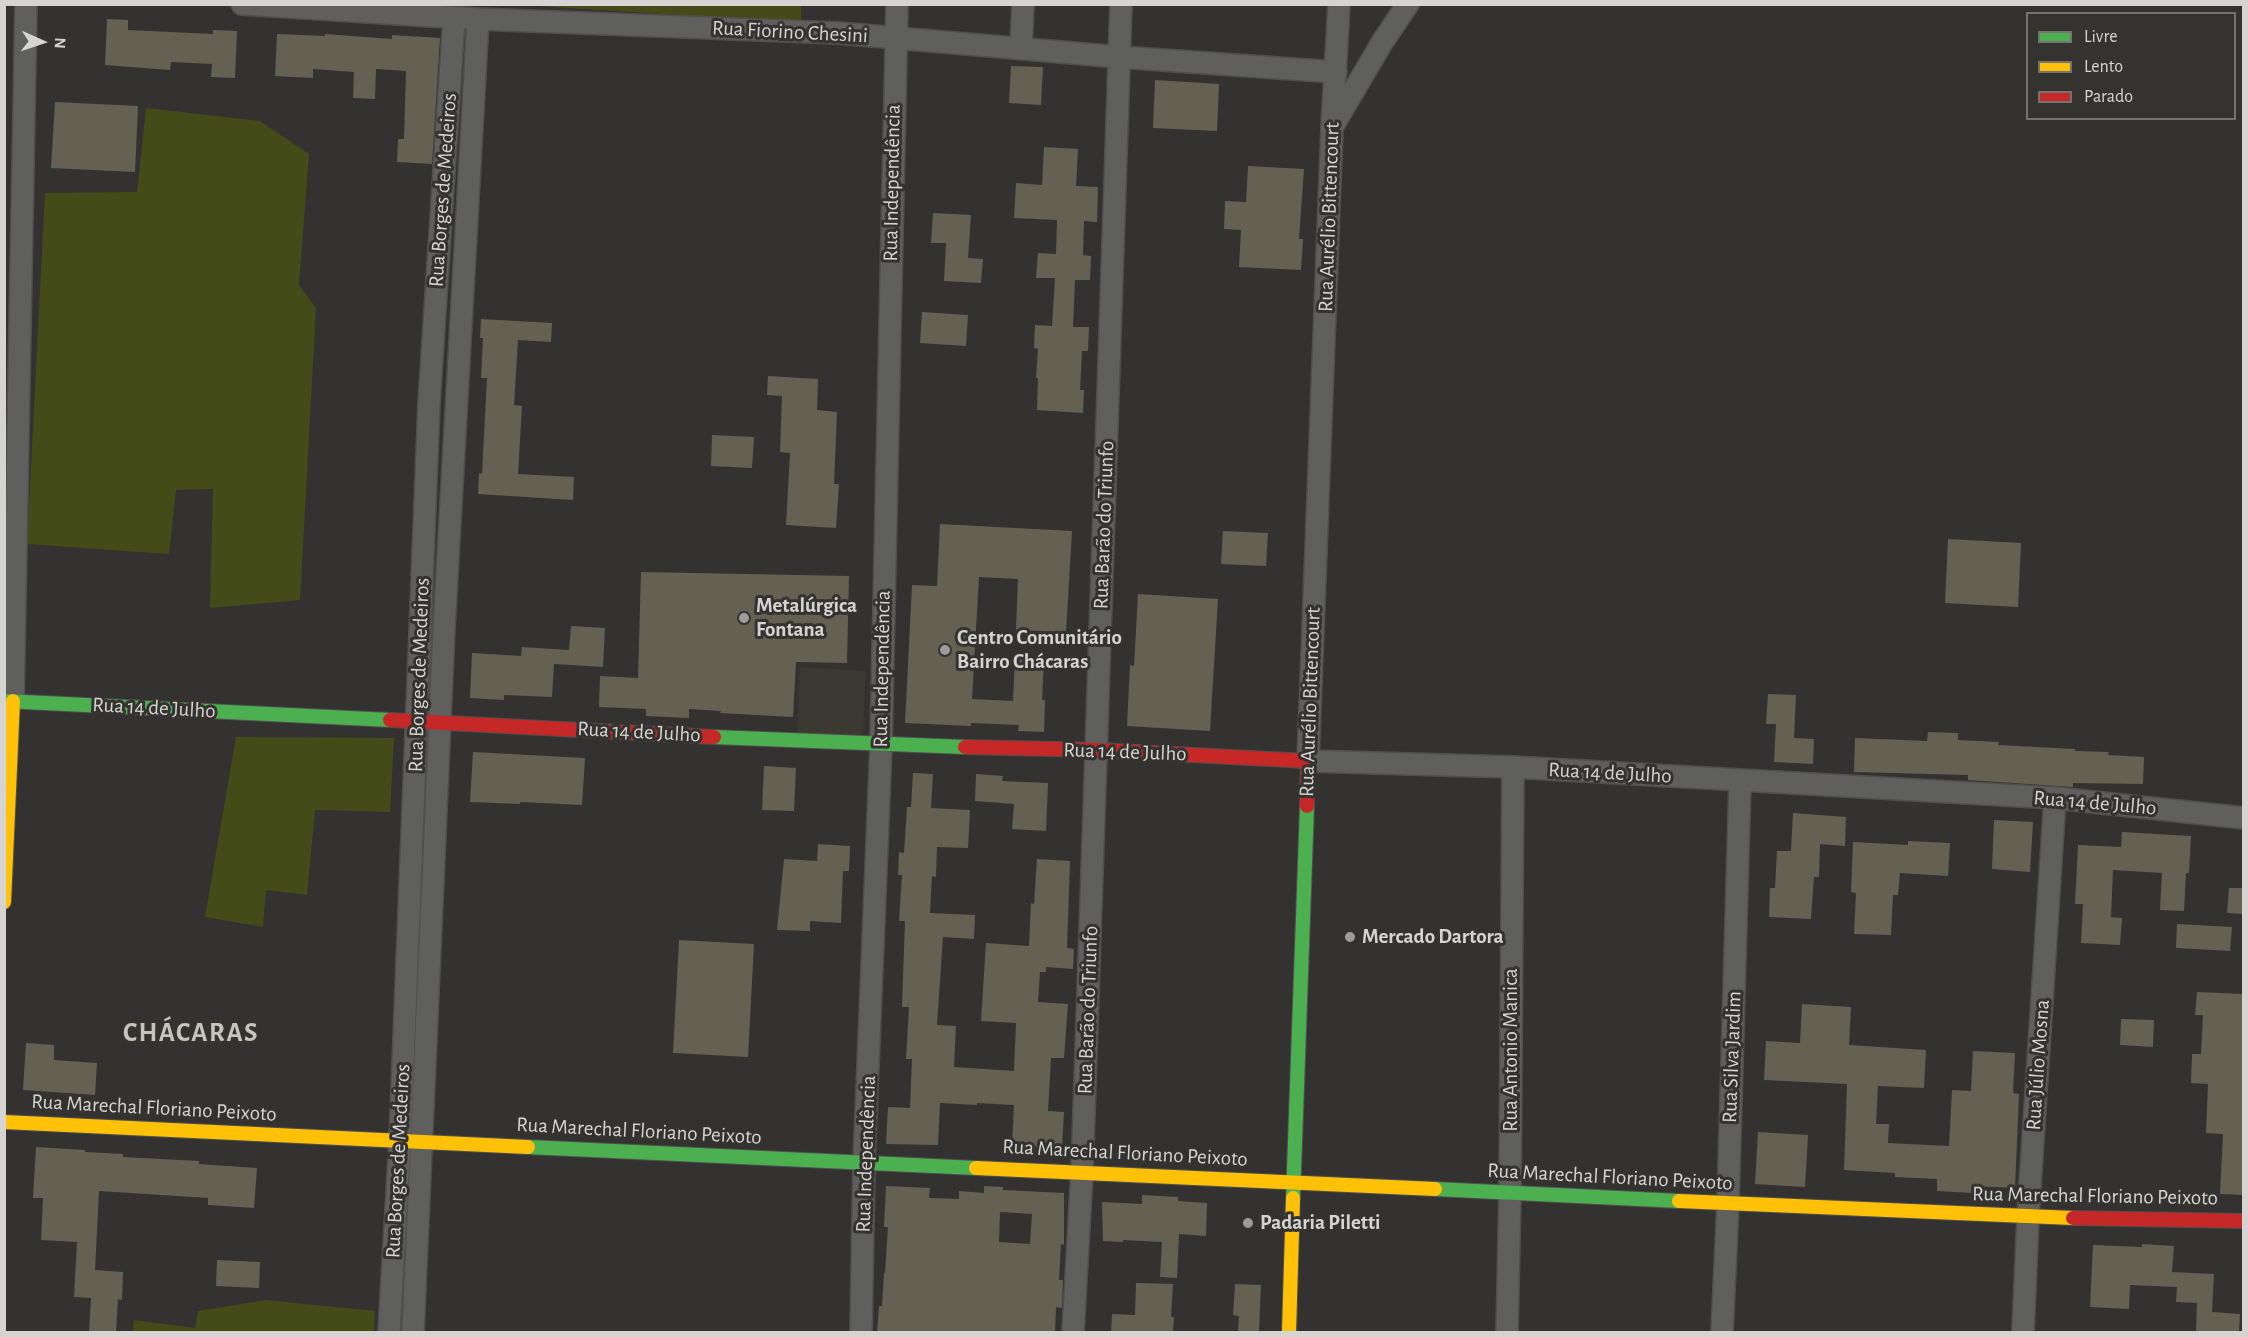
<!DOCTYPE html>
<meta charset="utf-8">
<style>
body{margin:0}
#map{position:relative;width:2248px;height:1337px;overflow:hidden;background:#333230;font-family:"Alegreya Sans",sans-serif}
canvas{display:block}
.frame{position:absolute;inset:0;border:6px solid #d5d4d2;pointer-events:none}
.legend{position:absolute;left:2026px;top:12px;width:210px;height:108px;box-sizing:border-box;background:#34332f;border:2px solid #747370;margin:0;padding:8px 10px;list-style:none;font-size:18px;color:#d5d4d2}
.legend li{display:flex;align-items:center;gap:12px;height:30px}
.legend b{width:30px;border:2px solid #747370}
.north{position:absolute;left:12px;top:12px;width:60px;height:60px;-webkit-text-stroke:4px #34332f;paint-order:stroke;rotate:93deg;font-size:16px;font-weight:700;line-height:24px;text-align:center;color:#d5d4d2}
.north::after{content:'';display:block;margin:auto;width:21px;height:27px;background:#d5d4d2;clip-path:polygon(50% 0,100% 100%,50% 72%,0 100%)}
</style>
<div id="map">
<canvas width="2248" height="1337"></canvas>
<div class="frame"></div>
<ul class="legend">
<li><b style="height:8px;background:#4caf50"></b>Livre</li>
<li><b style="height:8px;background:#ffc107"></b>Lento</li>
<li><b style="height:8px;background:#c62828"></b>Parado</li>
</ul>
<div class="north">N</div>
</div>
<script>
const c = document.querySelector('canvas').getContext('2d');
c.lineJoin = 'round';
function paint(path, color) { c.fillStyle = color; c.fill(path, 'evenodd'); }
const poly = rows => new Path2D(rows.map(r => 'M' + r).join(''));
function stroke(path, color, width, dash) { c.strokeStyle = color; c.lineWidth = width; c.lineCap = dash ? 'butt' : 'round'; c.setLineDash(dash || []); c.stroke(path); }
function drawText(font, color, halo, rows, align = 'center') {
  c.font = font + ' "Alegreya Sans",sans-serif'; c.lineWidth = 6; c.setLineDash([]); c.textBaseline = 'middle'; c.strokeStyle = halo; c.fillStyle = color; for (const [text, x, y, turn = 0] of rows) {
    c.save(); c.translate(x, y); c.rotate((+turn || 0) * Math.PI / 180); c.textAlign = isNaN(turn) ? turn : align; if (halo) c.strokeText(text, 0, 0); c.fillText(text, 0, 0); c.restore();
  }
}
const built = poly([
 [800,667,866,671,862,740,797,737]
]);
const green = poly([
 [522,5,801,5,801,23],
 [146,108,260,121,309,154,299,285,316,308,300,600,210,608,213,489,176,490,169,554,27,544,45,193,137,192],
 [236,737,394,738,390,812,315,810,307,895,266,890,263,927,205,917],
 [266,1300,375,1311,374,1332,133,1332,134,1320,195,1328,198,1311]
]);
const building = poly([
 [107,19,128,20,128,30,213,34,213,30,237,31,235,78,211,77,212,64,171,62,170,70,105,65],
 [277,34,325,36,325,34,392,39,392,35,440,38,432,164,397,162,398,139,404,139,406,71,376,69,375,99,353,98,354,72,313,69,313,78,275,76],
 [1011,66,1043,67,1041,105,1009,103],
 [1155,80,1219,84,1217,131,1153,128],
 [55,102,138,106,135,172,51,168],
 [1044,147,1078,149,1076,186,1098,187,1097,222,1084,221,1083,255,1091,256,1090,280,1075,280,1073,327,1089,327,1088,351,1082,351,1080,390,1084,390,1083,413,1037,410,1038,378,1036,378,1038,349,1034,348,1035,325,1052,326,1055,278,1036,278,1038,253,1056,254,1057,220,1014,218,1016,183,1042,185],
 [1248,166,1304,169,1299,239,1303,239,1301,270,1239,267,1241,230,1224,229,1225,201,1246,202],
 [933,213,971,215,968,258,983,259,981,283,944,281,946,243,931,243],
 [922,312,968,315,966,346,920,343],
 [481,319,552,323,551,342,518,340,514,405,522,406,518,474,574,477,573,500,478,494,479,473,482,474,487,378,481,378,483,338,480,338],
 [768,376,818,379,817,410,837,412,834,484,839,484,836,528,786,525,790,453,780,452,782,396,767,395],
 [712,435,754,437,752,468,711,466],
 [940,524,1072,531,1066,632,1016,630,1018,579,979,577,972,699,1013,701,1015,659,1044,661,1042,700,1045,700,1044,732,1018,731,1019,725,971,723,971,726,905,723,912,585,937,586],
 [1223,531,1268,533,1266,566,1221,564],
 [1948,539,2021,543,2018,607,1945,603],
 [641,572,849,576,847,663,796,662,793,717,720,713,721,711,689,709,689,718,646,716,646,709,599,707,600,676,638,678],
 [1138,594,1218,599,1210,731,1127,726,1130,665,1134,666],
 [571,626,605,628,603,667,554,664,552,697,504,695,504,700,470,698,472,653,521,656,522,647,569,650],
 [1768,694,1796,695,1794,738,1814,739,1813,764,1774,762,1776,724,1766,724],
 [1928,732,1958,733,1958,740,1999,742,1998,745,2075,749,2075,751,2109,752,2108,755,2144,757,2143,784,2073,783,2073,787,1968,780,1968,775,1854,772,1855,738,1927,741],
 [473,752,585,758,582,805,520,802,520,804,470,802],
 [764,766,796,768,794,811,762,810],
 [913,773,933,774,931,808,970,810,968,848,937,847,936,877,932,876,930,913,975,915,974,939,943,937,937,1025,956,1026,954,1067,1014,1071,1016,1023,981,1021,986,943,1029,946,1031,903,1034,904,1037,859,1070,861,1067,948,1074,949,1073,969,1046,967,1046,972,1040,972,1038,1002,1068,1004,1064,1058,1051,1058,1048,1111,1064,1112,1062,1148,1012,1145,1014,1105,977,1103,977,1105,940,1103,938,1145,886,1144,888,1107,910,1108,912,1059,906,1059,909,1007,902,1007,905,921,899,921,902,875,898,875,899,852,904,853,907,807,911,807],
 [976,774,1003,776,1002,781,1048,783,1046,831,1012,829,1014,804,975,801],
 [1793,813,1846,817,1845,846,1820,844,1819,877,1814,877,1811,919,1769,917,1770,888,1775,888,1777,851,1791,851],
 [1994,820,2033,822,2030,872,1992,869],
 [2122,832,2191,836,2189,873,2186,873,2184,911,2160,910,2162,873,2113,870,2111,917,2122,918,2120,945,2081,943,2083,904,2075,904,2078,845,2121,847],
 [1908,841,1950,843,1948,876,1900,873,1898,895,1893,895,1891,935,1854,934,1856,893,1851,892,1853,842,1908,845],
 [818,844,850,846,849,871,843,871,841,923,810,921,810,931,777,930,784,859,817,861],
 [2229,888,2244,888,2244,914,2227,913],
 [2177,924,2232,927,2230,951,2176,948],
 [679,940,754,944,748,1057,673,1053],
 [2197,992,2244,994,2244,1195,2220,1194,2223,1134,2206,1133,2208,1084,2191,1083,2192,1054,2201,1054,2203,1015,2195,1015],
 [1802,1004,1851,1007,1849,1045,1926,1050,1924,1088,1878,1086,1876,1124,1889,1124,1888,1143,1949,1146,1952,1090,1971,1091,1973,1051,2015,1053,2013,1093,2019,1094,2015,1188,1973,1186,1973,1193,1937,1191,1937,1179,1895,1177,1895,1173,1844,1170,1847,1084,1764,1080,1766,1041,1800,1043],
 [2121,1019,2154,1020,2153,1047,2120,1045],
 [26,1043,54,1045,54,1060,97,1063,95,1095,23,1090],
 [1758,1132,1808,1135,1805,1187,1755,1184],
 [36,1147,85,1150,85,1152,123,1154,123,1157,199,1161,199,1164,257,1168,254,1208,208,1205,208,1198,99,1191,95,1270,123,1272,122,1300,118,1299,116,1332,89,1332,91,1298,74,1297,77,1242,41,1240,43,1198,33,1198],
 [886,1186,930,1188,929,1198,959,1199,959,1191,984,1193,984,1186,1003,1187,1003,1190,1064,1193,1064,1245,1061,1244,1059,1280,1063,1280,1062,1308,1056,1307,1055,1332,877,1332,879,1306,882,1306,884,1273,885,1273,888,1227,884,1227],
 [1000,1212,1032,1214,1030,1244,999,1242],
 [1142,1195,1178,1197,1178,1201,1207,1203,1206,1236,1179,1234,1177,1278,1160,1277,1162,1242,1123,1240,1123,1242,1103,1241,1102,1202,1142,1204],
 [2142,1244,2174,1246,2172,1272,2214,1274,2212,1312,2240,1314,2239,1332,2196,1332,2197,1303,2176,1302,2177,1287,2130,1285,2129,1309,2090,1307,2093,1245,2142,1247],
 [217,1260,260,1262,259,1288,216,1286],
 [1136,1283,1173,1284,1171,1317,1174,1317,1173,1332,1111,1332,1112,1314,1135,1315],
 [1235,1284,1261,1285,1259,1332,1238,1332,1239,1316,1233,1315]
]);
const street = poly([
 [242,4,478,19,838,33,1119,57,1336,72],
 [1339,4,1332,127,1308,761,1513,767,2055,798,2244,818],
 [1021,49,1023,4],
 [1334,124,1383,41,1408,4],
 [13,701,26,4],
 [389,1332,400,1141,429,403,454,18],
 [413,1332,444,628,478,19],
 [861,1332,864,1163,881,745,897,4],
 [1073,1332,1082,1172,1121,4],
 [1507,1332,1510,1193,1513,767],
 [1722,1332,1728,1203,1740,781],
 [2023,1332,2028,1217,2055,798]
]);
const fast = poly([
 [4,701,390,720],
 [714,737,965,747],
 [528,1147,976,1168],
 [1435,1189,1679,1201],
 [1293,1198,1307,806]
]);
const slow = poly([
 [4,902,13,701],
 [4,1122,528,1147],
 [976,1168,1435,1189],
 [1679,1201,2073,1218],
 [1289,1332,1293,1198]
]);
const jam = poly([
 [390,720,714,737],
 [965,747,1097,750,1308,761,1307,806],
 [2073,1218,2244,1221]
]);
const markers = [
 [744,618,6,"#9c9b99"],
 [945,650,6,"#9c9b99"],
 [1350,937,6,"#9c9b99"],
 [1248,1223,6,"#9c9b99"]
];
const streetNames = [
 ["Rua Fiorino Chesini",790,32,3],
 ["Rua Independência",892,183,-89],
 ["Rua Borges de Medeiros",443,190,-86],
 ["Rua Aurélio Bittencourt",1329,217,-88],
 ["Rua Barão do Triunfo",1104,525,-88],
 ["Rua Independência",882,669,-89],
 ["Rua Borges de Medeiros",419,675,-88],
 ["Rua Aurélio Bittencourt",1310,702,-88],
 ["Rua 14 de Julho",154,708,3],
 ["Rua 14 de Julho",639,732,3],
 ["Rua 14 de Julho",1125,752,2],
 ["Rua 14 de Julho",1610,773,3],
 ["Rua 14 de Julho",2095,803,5],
 ["Rua Barão do Triunfo",1088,1010,-88],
 ["Rua Antonio Manica",1511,1050,-90],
 ["Rua Silva Jardim",1732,1057,-88],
 ["Rua Júlio Mosna",2038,1065,-86],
 ["Rua Marechal Floriano Peixoto",154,1108,3],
 ["Rua Marechal Floriano Peixoto",639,1131,3],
 ["Rua Marechal Floriano Peixoto",1125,1153,3],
 ["Rua Independência",866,1154,-88],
 ["Rua Borges de Medeiros",398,1161,-87],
 ["Rua Marechal Floriano Peixoto",1610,1177,3],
 ["Rua Marechal Floriano Peixoto",2095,1196,1]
];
const poiNames = [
 ["Metalúrgica",756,606],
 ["Fontana",756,630],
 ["Centro Comunitário",957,638],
 ["Bairro Chácaras",957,662],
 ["Mercado Dartora",1362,937],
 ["Padaria Piletti",1260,1223]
];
const districtNames = [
 ["CHÁCARAS",191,1033]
];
paint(built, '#3b3931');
paint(green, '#434c19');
paint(building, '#646152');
stroke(street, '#4f4f4d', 24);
stroke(fast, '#4f4f4d', 16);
stroke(slow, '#4f4f4d', 16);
stroke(jam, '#4f4f4d', 16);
stroke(street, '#5f5f5e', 21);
stroke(fast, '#4caf50', 14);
stroke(slow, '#ffc107', 14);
stroke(jam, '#c62828', 14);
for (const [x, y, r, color] of markers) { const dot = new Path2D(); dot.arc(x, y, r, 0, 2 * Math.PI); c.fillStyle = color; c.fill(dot); stroke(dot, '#34332f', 2); }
drawText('21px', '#d5d4d2', '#34332f', streetNames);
drawText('bold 21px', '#d5d4d2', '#34332f', poiNames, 'left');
c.letterSpacing = '1.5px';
drawText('bold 27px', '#c5c4bf', '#34332f', districtNames);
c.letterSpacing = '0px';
</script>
